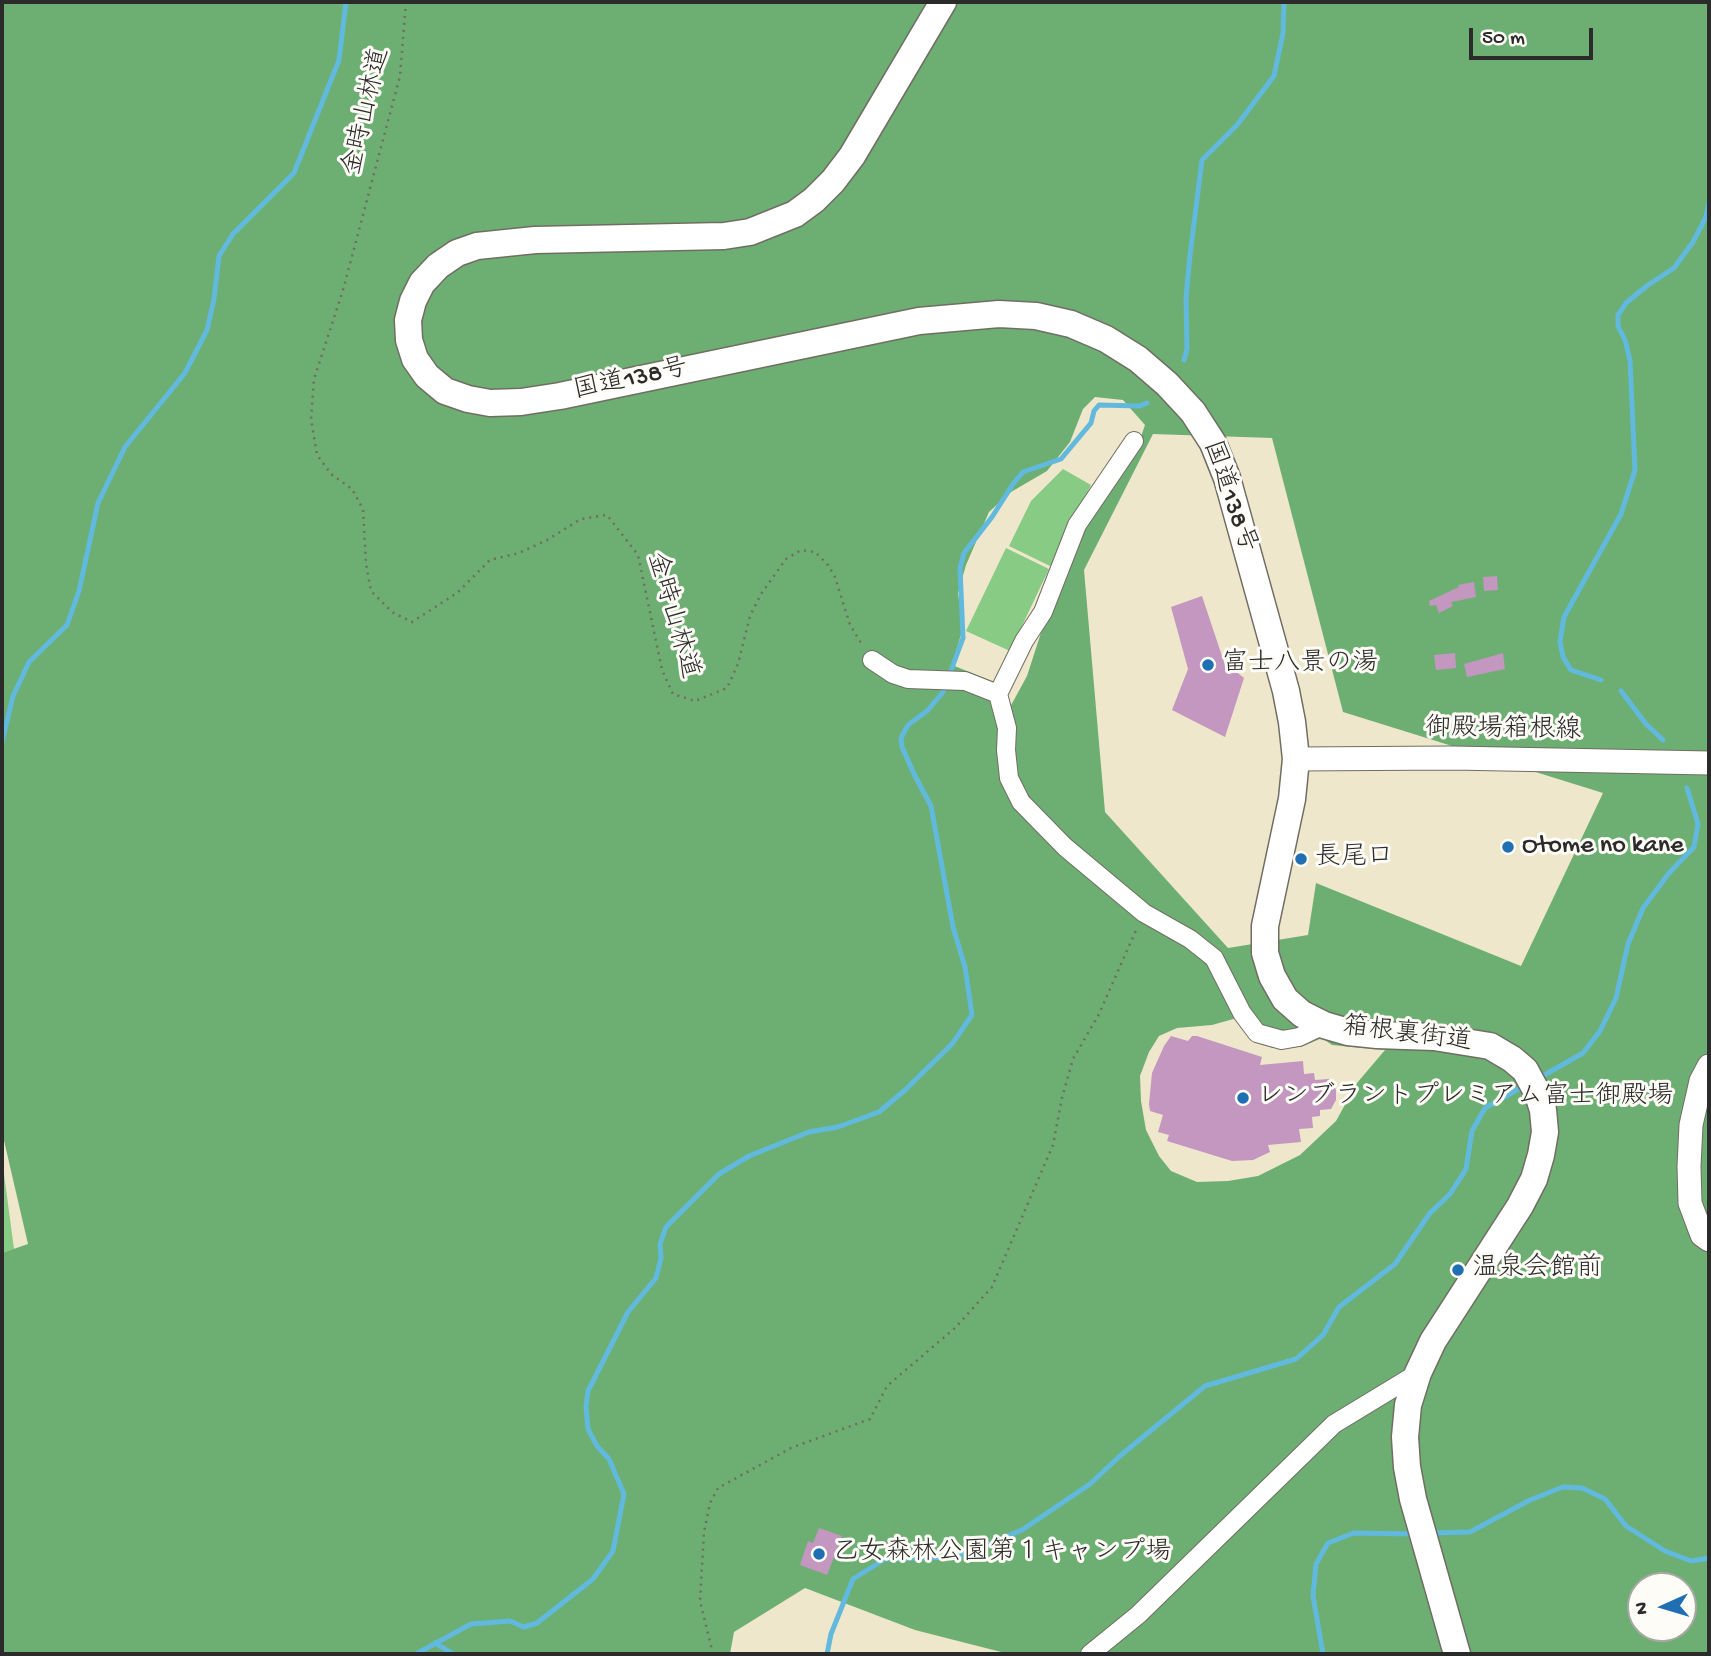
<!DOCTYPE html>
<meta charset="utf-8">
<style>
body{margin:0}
#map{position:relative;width:1711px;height:1656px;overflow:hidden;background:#efe7cb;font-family:"Gochi Hand",sans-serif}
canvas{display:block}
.frame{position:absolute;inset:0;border:4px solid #2b2b2b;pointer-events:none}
.north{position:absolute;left:1627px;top:1572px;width:70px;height:70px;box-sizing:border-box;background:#fdfcf7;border:2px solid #a9a8a5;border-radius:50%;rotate:266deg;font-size:19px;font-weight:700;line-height:28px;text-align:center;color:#2b2b2b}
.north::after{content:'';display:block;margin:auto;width:24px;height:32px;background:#1f6fb2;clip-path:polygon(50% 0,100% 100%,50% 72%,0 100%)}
.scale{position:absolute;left:1469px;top:28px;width:124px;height:32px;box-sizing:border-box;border:4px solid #2b2b2b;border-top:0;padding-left:9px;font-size:21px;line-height:24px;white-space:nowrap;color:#2b2b2b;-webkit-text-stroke:5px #fdfcf7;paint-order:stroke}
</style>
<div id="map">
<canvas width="1711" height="1656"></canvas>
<div class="frame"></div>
<div class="north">N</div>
<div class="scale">50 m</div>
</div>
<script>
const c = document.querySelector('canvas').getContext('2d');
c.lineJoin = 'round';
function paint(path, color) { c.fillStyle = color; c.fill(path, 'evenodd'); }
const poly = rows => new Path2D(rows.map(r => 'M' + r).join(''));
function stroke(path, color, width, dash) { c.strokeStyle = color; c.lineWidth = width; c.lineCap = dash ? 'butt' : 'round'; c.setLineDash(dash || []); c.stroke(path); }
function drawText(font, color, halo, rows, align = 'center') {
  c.font = font + ' "Gochi Hand","Klee One",sans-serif'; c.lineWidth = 6; c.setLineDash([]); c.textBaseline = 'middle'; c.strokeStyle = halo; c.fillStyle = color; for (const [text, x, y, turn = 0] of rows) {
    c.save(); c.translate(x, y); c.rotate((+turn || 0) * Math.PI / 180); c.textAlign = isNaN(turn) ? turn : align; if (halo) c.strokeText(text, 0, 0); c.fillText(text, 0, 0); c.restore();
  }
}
const green = poly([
 [1063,469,1091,485,1052,567,1009,546,1031,501],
 [1006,548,1049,569,1010,651,966,631],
 [2,1159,14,1249,2,1253]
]);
const forest = poly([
 [2,2,1709,2,1709,1654,1009,1654,915,1630,805,1588,734,1632,730,1654,2,1654,2,1253,28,1244,2,1132],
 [1095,397,1123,400,1145,425,1138,445,1074,542,1049,608,1027,676,1009,709,997,683,952,665,963,628,958,593,966,565,989,512,1011,492,1047,471,1070,442,1083,409],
 [1153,434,1272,438,1343,712,1603,793,1521,966,1316,883,1308,935,1228,948,1105,812,1084,570],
 [1237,1018,1260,1044,1273,1048,1301,1047,1322,1038,1332,1045,1385,1050,1357,1083,1336,1121,1300,1155,1258,1176,1228,1181,1197,1182,1171,1171,1159,1156,1146,1130,1141,1101,1140,1076,1149,1052,1159,1036,1177,1028,1212,1025],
 [1641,1586,1683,1586,1683,1628,1641,1628]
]);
const stream = poly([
 [1184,360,1187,349,1186,298,1190,255,1202,160,1237,125,1274,76,1283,33,1284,2],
 [949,676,963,638,960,568,964,553,992,517,1013,484,1023,472,1061,459,1091,423,1094,411,1099,405,1140,406,1147,403],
 [1601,680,1571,670,1563,657,1560,642,1564,617,1621,514,1635,470,1630,360,1625,340,1618,326,1618,315,1626,303,1648,285,1674,268,1693,242,1706,217,1709,202],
 [1621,691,1646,724,1663,740],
 [2,742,13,696,29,662,67,625,79,591,98,503,125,447,185,373,207,330,214,299,219,256,233,234,294,173,339,60,346,2],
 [1539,1078,1583,1053,1600,1031,1616,998,1628,944,1643,908,1669,873,1694,847,1698,824,1687,788],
 [1429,1533,1470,1532,1530,1500,1563,1487,1582,1488,1605,1499,1626,1526,1665,1551,1691,1561,1709,1558],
 [435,1643,453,1654],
 [416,1654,471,1624,510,1621,524,1627,537,1623,593,1579,613,1551,624,1494,609,1459,597,1446,588,1429,586,1407,588,1391,628,1312,656,1278,661,1258,660,1244,666,1227,719,1174,749,1156,809,1132,838,1127,879,1112,904,1091,952,1044,972,1015,965,967,953,927,931,806,915,776,902,747,901,738,908,725,927,711,943,692,946,685],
 [827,1654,831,1634,853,1579,885,1559,957,1557,1022,1530,1090,1484,1121,1455,1205,1386,1296,1359,1323,1335,1339,1307,1395,1264,1430,1213,1450,1194,1466,1169,1472,1131,1485,1108,1524,1086],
 [1323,1654,1313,1596,1316,1564,1328,1543,1354,1533,1416,1534]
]);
const building = poly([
 [1497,576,1498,590,1484,591,1483,577],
 [1474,582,1476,597,1451,602,1453,606,1439,613,1436,605,1430,606,1429,601,1459,587,1458,585],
 [1202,596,1224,662,1244,678,1225,737,1172,710,1188,669,1171,607],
 [1455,653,1456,668,1436,670,1434,655],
 [1503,653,1505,669,1467,677,1464,664],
 [1171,1036,1188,1041,1192,1036,1197,1036,1262,1057,1260,1065,1303,1061,1304,1074,1314,1073,1315,1080,1329,1079,1333,1082,1336,1090,1336,1100,1331,1109,1320,1110,1320,1116,1312,1117,1313,1128,1299,1129,1301,1142,1268,1145,1270,1152,1253,1160,1232,1161,1167,1141,1169,1135,1158,1132,1163,1115,1150,1111,1149,1104,1152,1073,1164,1046],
 [819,1528,842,1536,827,1575,800,1565,808,1541,813,1543]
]);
const path = poly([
 [406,2,400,76,343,290,314,379,311,419,317,455,331,474,352,489,363,509,366,564,371,591,392,612,412,622,457,593,490,560,519,553,547,540,581,519,607,515,638,555,662,670,673,694,695,701,727,688,738,664,750,616,761,594,786,559,801,550,815,552,828,565,835,577,850,625,863,646],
 [713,1654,700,1601,704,1532,710,1503,718,1488,791,1448,870,1419,887,1386,955,1328,992,1287,1053,1145,1062,1098,1073,1059,1099,1014,1137,928]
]);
const minor = poly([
 [1134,441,1077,525,1043,612,1024,641,998,694,1007,728,1006,750,1009,778,1021,802,1065,847,1144,913,1190,939,1214,958,1242,1013,1257,1033,1282,1040,1299,1037,1324,1025],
 [872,660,893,674,908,679,965,681,998,694],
 [1090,1654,1138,1615,1334,1424,1418,1373]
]);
const major = poly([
 [1296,759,1453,758,1709,763],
 [1709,1066,1701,1081,1691,1125,1689,1166,1690,1203,1702,1235,1709,1240]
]);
const highway = poly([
 [943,2,852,156,833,181,814,200,795,214,750,232,724,236,535,240,477,246,457,253,438,266,422,283,413,301,408,320,409,340,415,359,427,376,445,391,468,399,490,403,521,402,560,396,919,321,999,314,1036,316,1071,324,1106,339,1138,359,1167,384,1193,412,1213,443,1227,478,1286,691,1292,722,1296,759,1292,799,1265,926,1265,953,1272,976,1285,999,1302,1014,1324,1025,1348,1032,1377,1035,1434,1037,1490,1046,1512,1059,1525,1070,1538,1094,1543,1110,1545,1132,1541,1155,1534,1179,1520,1206,1433,1341,1418,1373,1408,1405,1405,1437,1407,1467,1413,1499,1457,1654]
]);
const markers = [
 [1208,665,7,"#1f6fb2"],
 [1508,847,7,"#1f6fb2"],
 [1301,859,7,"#1f6fb2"],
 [1243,1098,7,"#1f6fb2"],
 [1458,1270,7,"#1f6fb2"],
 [819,1554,7,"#1f6fb2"]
];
const streetNames = [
 ["金時山林道",368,112,-77],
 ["国道138号",631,381,-12],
 ["国道138号",1228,497,71],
 ["金時山林道",671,616,74],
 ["御殿場箱根線",1503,731,1],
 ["箱根裏街道",1407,1036,7]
];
const poiNames = [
 ["富士八景の湯",1222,665],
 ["Otome no kane",1522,847],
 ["長尾口",1315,859],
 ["レンブラントプレミアム富士御殿場",1257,1098],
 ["温泉会館前",1472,1270],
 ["乙女森林公園第１キャンプ場",833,1554]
];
paint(green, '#87cb85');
paint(forest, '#6daf72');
stroke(stream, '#61b9de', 5);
paint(building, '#c397c0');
stroke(minor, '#706d63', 20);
stroke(major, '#706d63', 25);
stroke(highway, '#706d63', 29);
stroke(path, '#706d63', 2.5, [2, 5]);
stroke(minor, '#fff', 18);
stroke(major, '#fff', 23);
stroke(highway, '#fff', 26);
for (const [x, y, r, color] of markers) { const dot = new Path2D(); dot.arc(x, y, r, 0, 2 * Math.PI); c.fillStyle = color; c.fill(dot); stroke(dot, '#fdfcf7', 2.5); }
drawText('26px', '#2b2b2b', '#fdfcf7', streetNames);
drawText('26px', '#2b2b2b', '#fdfcf7', poiNames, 'left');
</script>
